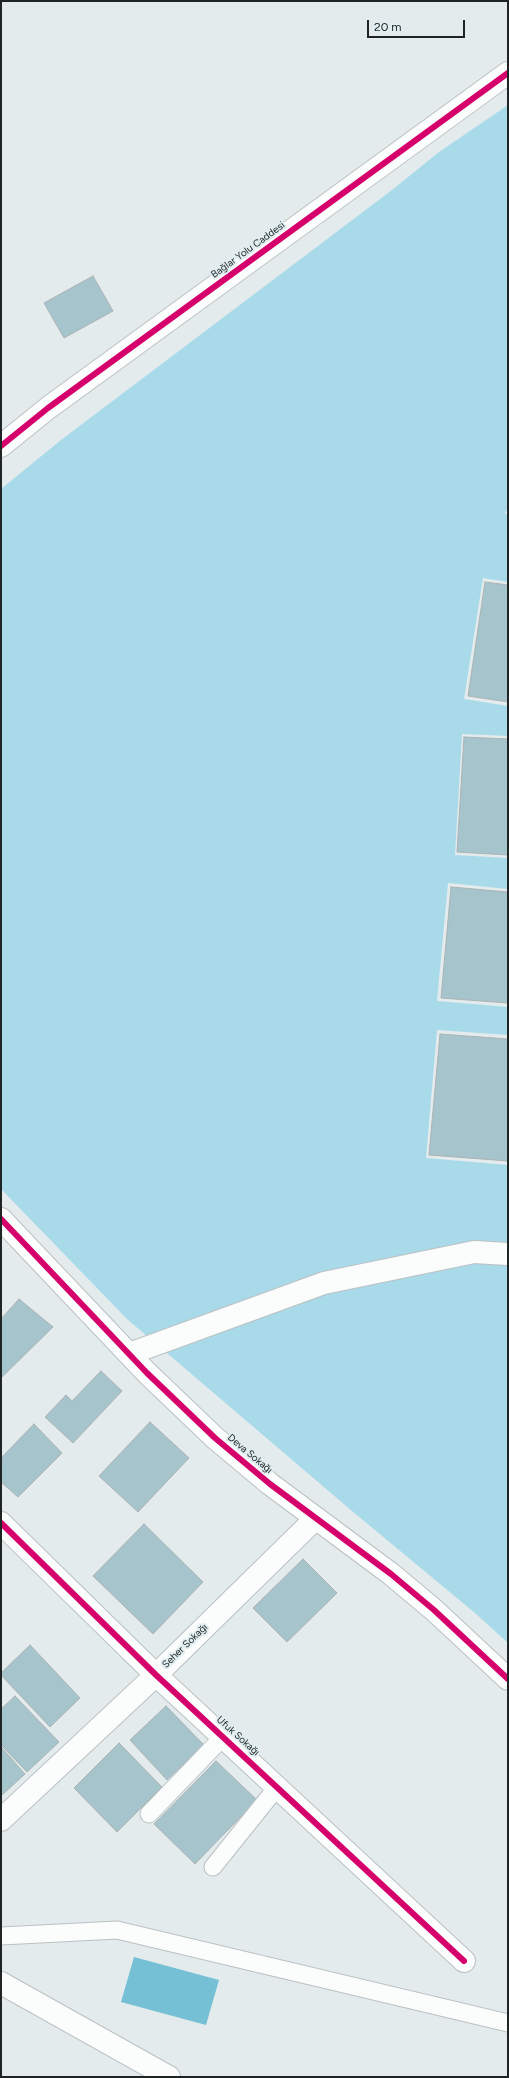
<!DOCTYPE html>
<meta charset="utf-8">
<style>
body{margin:0}
#map{position:relative;width:509px;height:2078px;overflow:hidden;background:#e4ebed;font-family:Figtree,sans-serif}
canvas{display:block}
.frame{position:absolute;inset:0;border:2px solid #1f2425;pointer-events:none}
.scale{position:absolute;left:367px;top:20px;width:98px;height:18px;box-sizing:border-box;border:2px solid #1f2425;border-top:0;padding-left:5px;font-size:12px;line-height:14px;white-space:nowrap;color:#1f2425;-webkit-text-stroke:3px #e0edf1;paint-order:stroke}
</style>
<div id="map">
<canvas width="509" height="2078"></canvas>
<div class="frame"></div>
<div class="scale">20 m</div>
</div>
<script>
const c = document.querySelector('canvas').getContext('2d');
c.lineJoin = 'round';
function paint(path, color) { c.fillStyle = color; c.fill(path, 'evenodd'); }
const poly = rows => new Path2D(rows.map(r => 'M' + r).join(''));
function stroke(path, color, width, dash) { c.strokeStyle = color; c.lineWidth = width; c.lineCap = dash ? 'butt' : 'round'; c.setLineDash(dash || []); c.stroke(path); }
function drawText(font, color, halo, rows, align = 'center') {
  c.font = font + ' Figtree,sans-serif'; c.lineWidth = 4; c.setLineDash([]); c.textBaseline = 'middle'; c.strokeStyle = halo; c.fillStyle = color; for (const [text, x, y, turn = 0] of rows) {
    c.save(); c.translate(x, y); c.rotate((+turn || 0) * Math.PI / 180); c.textAlign = isNaN(turn) ? turn : align; if (halo) c.strokeText(text, 0, 0); c.fillText(text, 0, 0); c.restore();
  }
}
const green = poly([
 [508,105,508,508,505,513,508,515,508,582,483,578,464,699,508,706,508,736,462,734,455,855,508,858,508,889,448,883,437,1001,508,1007,508,1035,437,1030,426,1158,508,1165,508,1643,475,1613,352,1511,127,1319,1,1189,1,489,61,440,392,190,439,152]
]);
const water = poly([
 [134,1957,219,1980,206,2025,121,2002]
]);
const building = poly([
 [93,276,113,311,64,338,44,303,93,276],
 [485,582,508,585,508,702,468,696,485,582],
 [464,737,508,739,508,855,457,852,464,737],
 [451,887,508,892,508,1003,441,998,451,887],
 [440,1034,508,1039,508,1161,429,1155,440,1034],
 [19,1299,53,1327,1,1378,1,1319,19,1299],
 [101,1371,122,1391,73,1443,45,1417,66,1395,72,1401,101,1371],
 [150,1422,189,1458,138,1512,99,1476,150,1422],
 [34,1424,62,1453,18,1497,1,1482,1,1458,34,1424],
 [144,1524,203,1582,153,1634,93,1576,144,1524],
 [303,1559,337,1593,287,1642,253,1608,303,1559],
 [30,1645,80,1698,50,1727,1,1675,1,1673,30,1645],
 [15,1696,59,1742,27,1772,1,1745,1,1709,15,1696],
 [166,1706,204,1745,167,1780,130,1740,166,1706],
 [119,1743,162,1787,117,1832,74,1788,119,1743],
 [1,1747,25,1774,1,1796,1,1747],
 [216,1761,257,1800,195,1864,154,1824,216,1761]
]);
const lane = poly([
 [149,1814,223,1737],
 [213,1867,278,1786],
 [1,1936,117,1930,508,2023]
]);
const street = poly([
 [1,1219,147,1373,215,1438,270,1484,391,1574,434,1610,508,1679],
 [129,1354,324,1283,474,1252,508,1254],
 [1,1523,156,1675,464,1961],
 [1,1820,156,1675,315,1519]
]);
const secondary = poly([
 [1,446,48,408,508,73],
 [1,1983,169,2077]
]);
const cycleway = poly([
 [1,446,48,408,508,73],
 [1,1219,147,1373,215,1438,270,1484,391,1574,434,1610,508,1679],
 [1,1523,156,1675,464,1961]
]);
const streetNames = [
 ["Bağlar Yolu Caddesi",248,250,-36],
 ["Deva Sokağı",250,1454,40],
 ["Seher Sokağı",185,1646,-44],
 ["Ufuk Sokağı",238,1736,42]
];
paint(green, '#a8daea');
paint(water, '#75c0d4');
paint(building, '#a5c4cc');
stroke(building, '#acb2b4', 1);
stroke(lane, '#bbc1c3', 19);
stroke(street, '#bbc1c3', 24);
stroke(secondary, '#bbc1c3', 24);
stroke(lane, '#fbfcfc', 17);
stroke(street, '#fbfcfc', 22);
stroke(secondary, '#fbfcfc', 22);
stroke(cycleway, '#d6006c', 6);
drawText('10px', '#1f2425', '#e0edf1', streetNames);
</script>
